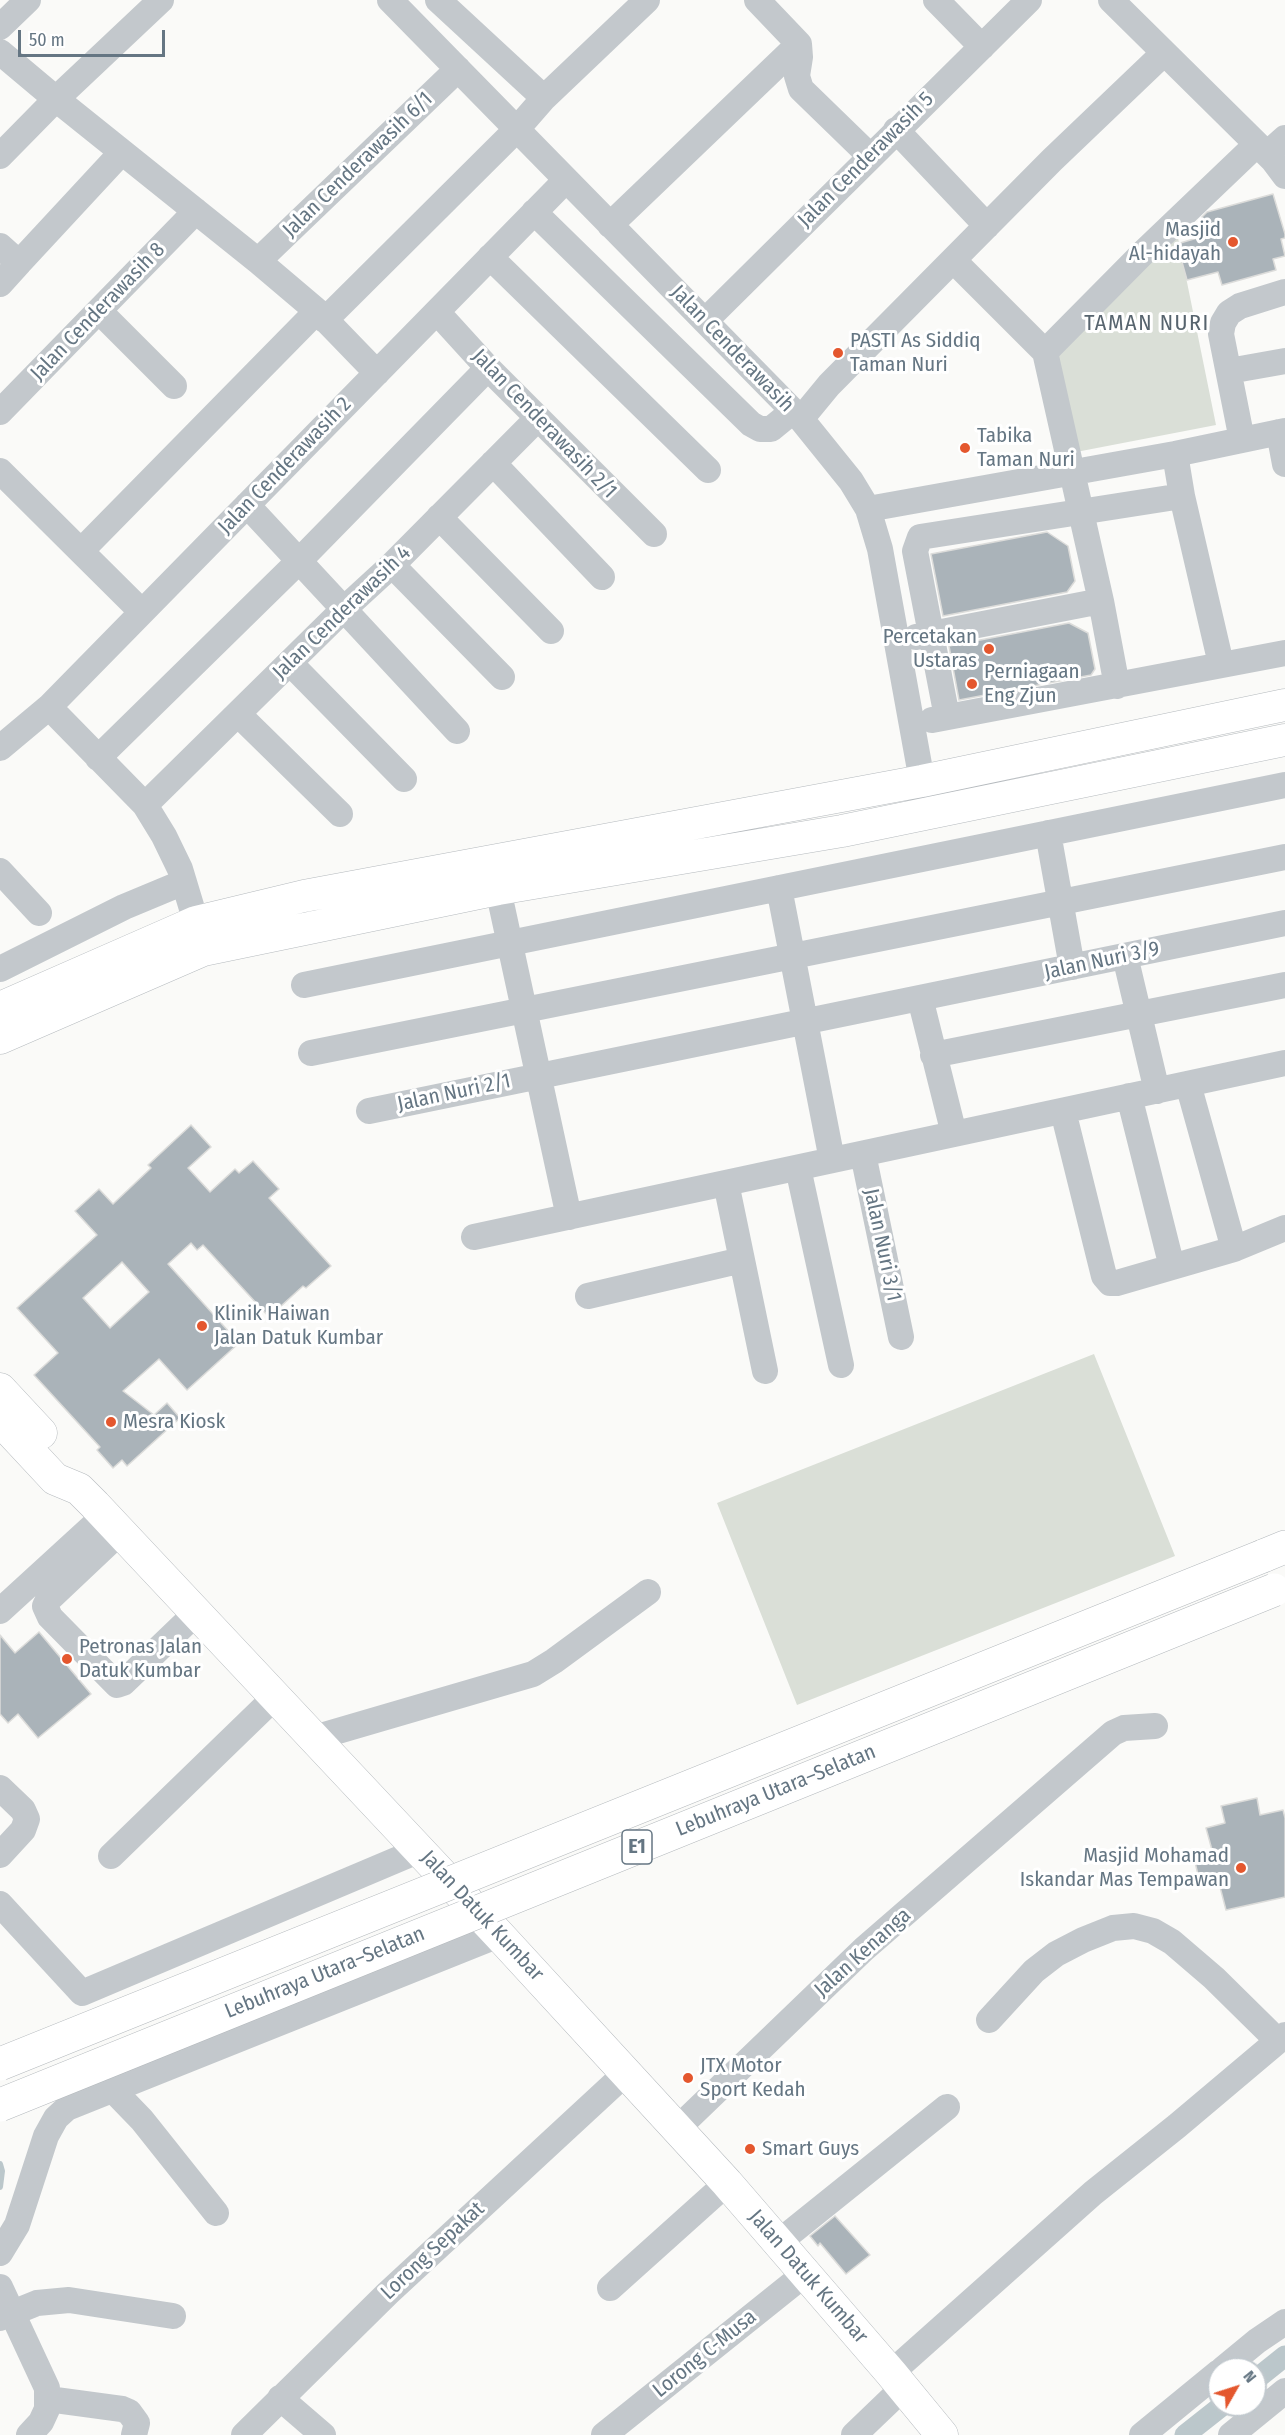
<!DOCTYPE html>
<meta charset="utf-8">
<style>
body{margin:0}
#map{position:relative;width:1285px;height:2435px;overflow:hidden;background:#fafaf8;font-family:"Fira Sans Condensed",sans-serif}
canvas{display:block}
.north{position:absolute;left:1207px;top:2357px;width:60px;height:60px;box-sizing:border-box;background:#fff;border:2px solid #c1c8cd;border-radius:50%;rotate:51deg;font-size:16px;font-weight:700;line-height:24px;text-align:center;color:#657683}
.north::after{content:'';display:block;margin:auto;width:21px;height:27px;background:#e4572e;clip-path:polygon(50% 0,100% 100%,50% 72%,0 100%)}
.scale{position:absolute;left:18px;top:30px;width:147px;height:27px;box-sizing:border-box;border:3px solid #657683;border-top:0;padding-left:8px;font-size:18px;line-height:21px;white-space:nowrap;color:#657683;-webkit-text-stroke:4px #fff;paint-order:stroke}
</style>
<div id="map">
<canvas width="1285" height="2435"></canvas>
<div class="north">N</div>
<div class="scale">50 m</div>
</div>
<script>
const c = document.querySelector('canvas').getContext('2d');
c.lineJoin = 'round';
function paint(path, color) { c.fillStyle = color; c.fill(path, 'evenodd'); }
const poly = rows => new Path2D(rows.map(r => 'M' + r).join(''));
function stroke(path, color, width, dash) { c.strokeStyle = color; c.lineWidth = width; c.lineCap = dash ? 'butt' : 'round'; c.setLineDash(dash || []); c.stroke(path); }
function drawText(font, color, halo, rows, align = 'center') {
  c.font = font + ' "Fira Sans Condensed",sans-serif'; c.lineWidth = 6; c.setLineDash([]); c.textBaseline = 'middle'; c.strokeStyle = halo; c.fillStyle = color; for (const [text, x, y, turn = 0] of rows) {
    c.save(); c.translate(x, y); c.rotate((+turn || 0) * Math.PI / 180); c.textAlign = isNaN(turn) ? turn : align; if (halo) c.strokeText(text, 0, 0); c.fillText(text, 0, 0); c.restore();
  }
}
const green = poly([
 [1176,228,1216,425,1071,453,1052,361],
 [1094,1354,1175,1556,797,1705,717,1503]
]);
const stream = poly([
 [0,2164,2,2171,0,2187]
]);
const canal = poly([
 [1255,2380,1285,2356],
 [1185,2435,1223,2405]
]);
const building = poly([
 [1273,194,1285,234,1285,238,1281,239,1285,256,1273,259,1276,270,1222,285,1218,272,1187,280,1177,244,1207,235,1202,217,1207,212,1273,194],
 [1047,532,1068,546,1075,581,1067,592,943,616,931,554,1047,532],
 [1069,623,1088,633,1095,669,1091,675,959,700,949,646,1069,623],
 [191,1125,211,1147,188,1168,210,1192,235,1169,239,1173,253,1161,279,1189,269,1198,331,1266,306,1288,303,1286,269,1317,203,1245,197,1250,191,1243,168,1264,239,1343,187,1390,159,1359,123,1391,154,1415,167,1403,180,1418,127,1466,122,1460,113,1468,97,1450,100,1447,34,1375,58,1353,17,1308,97,1235,75,1211,99,1189,113,1204,151,1168,148,1165,191,1125],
 [122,1262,149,1292,110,1328,83,1298,122,1262],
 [39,1632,91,1694,38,1738,18,1714,8,1723,0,1714,0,1635,15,1653,39,1632],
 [1257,1798,1260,1815,1283,1810,1285,1818,1285,1897,1226,1910,1219,1883,1201,1887,1193,1854,1212,1850,1206,1828,1225,1823,1221,1806,1257,1798],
 [835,2216,870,2255,846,2274,820,2243,818,2246,810,2236,835,2216]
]);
const minor = poly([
 [390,0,801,419,851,481,868,509,880,549,922,781],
 [438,0,544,98],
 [757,0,799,44,800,57,797,76,801,89,870,156],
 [936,0,982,47],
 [1111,0,1273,160,1285,176],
 [0,27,28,0],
 [0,52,56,99,258,261,317,311,377,373],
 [896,130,987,226],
 [1267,154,1285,138],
 [0,156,56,99,161,0],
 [534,212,751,424,760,429,771,429,793,411],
 [610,225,799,44],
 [0,246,19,263,122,152],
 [490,257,708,470],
 [953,260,1045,352],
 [258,261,458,69],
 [0,284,19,263],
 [99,311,174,386],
 [437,312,488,368,654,534],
 [325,320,517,129,544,98,647,0],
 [705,321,1029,0],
 [1045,352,1101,601,1117,686],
 [1045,352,1144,252,1256,145],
 [1229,371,1285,361],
 [0,412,196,211],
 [801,419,829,385,1052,160,1164,53],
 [1279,432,1285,464],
 [1242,440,1221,334,1223,323,1229,313,1240,306,1285,292],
 [1175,454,1182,496,1221,664],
 [493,463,602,577],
 [0,471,142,612],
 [247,505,457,731],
 [868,509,1175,454,1285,431],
 [439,517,551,631],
 [81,551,317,311],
 [392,565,502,677],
 [916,637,1101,601],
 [290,663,404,779],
 [49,707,145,805,164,836,180,869,196,922],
 [239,715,340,814],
 [947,717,915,551,920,537,1182,496],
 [932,720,1285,653],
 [0,748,49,707,566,180],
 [98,758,298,562,488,368],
 [145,805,344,609,392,565,538,418],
 [1048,833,1072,967],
 [0,871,39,913],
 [779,888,832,1160],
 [498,889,569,1217],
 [1125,956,1157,1091],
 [0,969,124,907,184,882],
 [304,985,1285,785],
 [920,998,954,1134],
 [311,1053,1285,857],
 [933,1055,1285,985],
 [1188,1084,1234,1249],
 [1129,1096,1172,1267],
 [369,1111,1285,923],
 [1063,1111,1104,1276,1110,1283,1117,1283,1234,1249,1285,1228],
 [863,1154,901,1337],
 [798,1168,841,1365],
 [726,1183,765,1371],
 [474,1237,1285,1063],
 [588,1296,742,1260],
 [120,1532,48,1600,45,1606,50,1617,117,1685,123,1683,195,1614],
 [0,1611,105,1515],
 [314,1738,533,1674,554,1661,648,1592],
 [0,1788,23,1810,27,1819,23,1830,0,1855],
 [111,1856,275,1697],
 [0,1904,82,1993,420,1850],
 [989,2020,1034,1971,1056,1954,1083,1940,1113,1928,1134,1926,1153,1931,1172,1942,1214,1978,1278,2041],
 [113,2090,142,2120,216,2213],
 [678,2128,864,1949,1113,1733,1124,1728,1155,1726],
 [779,2242,947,2107],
 [0,2253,17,2225,46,2136,56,2118,67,2108,499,1935],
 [0,2287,47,2388,47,2409,41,2422,29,2435],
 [610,2288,727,2183],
 [0,2318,37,2303,69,2300,173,2316],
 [1223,2369,1257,2341,1285,2322],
 [891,2373,1093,2193,1177,2126,1285,2035],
 [280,2398,323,2435],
 [48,2399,122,2409,129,2412,137,2423,134,2435],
 [244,2435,388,2293,627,2072],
 [604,2435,806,2273],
 [854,2435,904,2387],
 [1142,2435,1219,2372],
 [1231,2435,1285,2391]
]);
const major = poly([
 [0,1008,196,922,304,896,922,781,1285,705],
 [0,1038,203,950,498,889,842,831,1285,740],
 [0,1389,41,1433],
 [0,1420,55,1479,79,1489,95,1505,499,1935,727,2183,891,2373,942,2435]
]);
const highway = poly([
 [1263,1556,1285,1547]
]);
const highwayBridge = poly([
 [0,2064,1263,1556],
 [0,2105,1274,1590]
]);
const markers = [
 [1233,242,6,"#e4572e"],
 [838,353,6,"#e4572e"],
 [965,448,6,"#e4572e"],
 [989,649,6,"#e4572e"],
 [972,684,6,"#e4572e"],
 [202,1326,6,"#e4572e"],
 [111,1422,6,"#e4572e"],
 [67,1659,6,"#e4572e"],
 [1241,1868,6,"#e4572e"],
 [688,2078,6,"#e4572e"],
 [750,2149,6,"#e4572e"]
];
const shields = [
 [637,1847,30]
];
const shieldNames = [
 ["E1",637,1847]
];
const streetNames = [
 ["Jalan Cenderawasih 5",866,160,-45],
 ["Jalan Cenderawasih 6/1",358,165,-44],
 ["Jalan Cenderawasih 8",98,312,-46],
 ["Jalan Cenderawasih",732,349,46],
 ["Jalan Cenderawasih 2/1",544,424,46],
 ["Jalan Cenderawasih 2",285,466,-46],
 ["Jalan Cenderawasih 4",342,613,-44],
 ["Jalan Nuri 3/9",1102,961,-12],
 ["Jalan Nuri 2/1",454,1093,-12],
 ["Jalan Nuri 3/1",882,1245,78],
 ["Lebuhraya Utara–Selatan",776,1791,-22],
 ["Jalan Datuk Kumbar",482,1916,47],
 ["Jalan Kenanga",863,1953,-42],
 ["Lebuhraya Utara–Selatan",325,1973,-22],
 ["Lorong Sepakat",433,2251,-43],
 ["Jalan Datuk Kumbar",808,2277,49],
 ["Lorong C-Musa",705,2354,-39]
];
const poiNames = [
 ["Masjid",1221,230,"right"],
 ["Al-hidayah",1221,254,"right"],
 ["PASTI As Siddiq",850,341],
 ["Taman Nuri",850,365],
 ["Tabika",977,436],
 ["Taman Nuri",977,460],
 ["Percetakan",977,637,"right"],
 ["Ustaras",977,661,"right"],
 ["Perniagaan",984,672],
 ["Eng Zjun",984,696],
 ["Klinik Haiwan",214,1314],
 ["Jalan Datuk Kumbar",214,1338],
 ["Mesra Kiosk",123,1422],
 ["Petronas Jalan",79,1647],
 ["Datuk Kumbar",79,1671],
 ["Masjid Mohamad",1229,1856,"right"],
 ["Iskandar Mas Tempawan",1229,1880,"right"],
 ["JTX Motor",700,2066],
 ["Sport Kedah",700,2090],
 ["Smart Guys",762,2149]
];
const neighbourhoodNames = [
 ["TAMAN NURI",1147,324]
];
paint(green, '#dadfd7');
stroke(stream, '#bbc7cb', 6);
stroke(canal, '#bbc7cb', 21);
paint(building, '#aab3b9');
stroke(building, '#dcdcda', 1.5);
stroke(major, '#b5babe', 33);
stroke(highway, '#b4b9bd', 34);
stroke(minor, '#c3c8cc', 26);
stroke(major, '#fff', 32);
stroke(highway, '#fff', 33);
stroke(highwayBridge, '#b4b9bd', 34, []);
stroke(highwayBridge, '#fff', 33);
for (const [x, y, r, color] of markers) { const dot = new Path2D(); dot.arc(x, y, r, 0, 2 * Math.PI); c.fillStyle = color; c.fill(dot); stroke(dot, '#fff', 2); }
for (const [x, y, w] of shields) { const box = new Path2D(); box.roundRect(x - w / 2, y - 17, w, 34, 4.5); c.fillStyle = '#fff'; c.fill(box); stroke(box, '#657683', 1.5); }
drawText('bold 20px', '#657683', null, shieldNames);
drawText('21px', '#657683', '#fff', streetNames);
drawText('21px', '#657683', '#fff', poiNames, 'left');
c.letterSpacing = '1.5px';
drawText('22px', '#57646e', '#fff', neighbourhoodNames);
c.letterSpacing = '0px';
</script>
